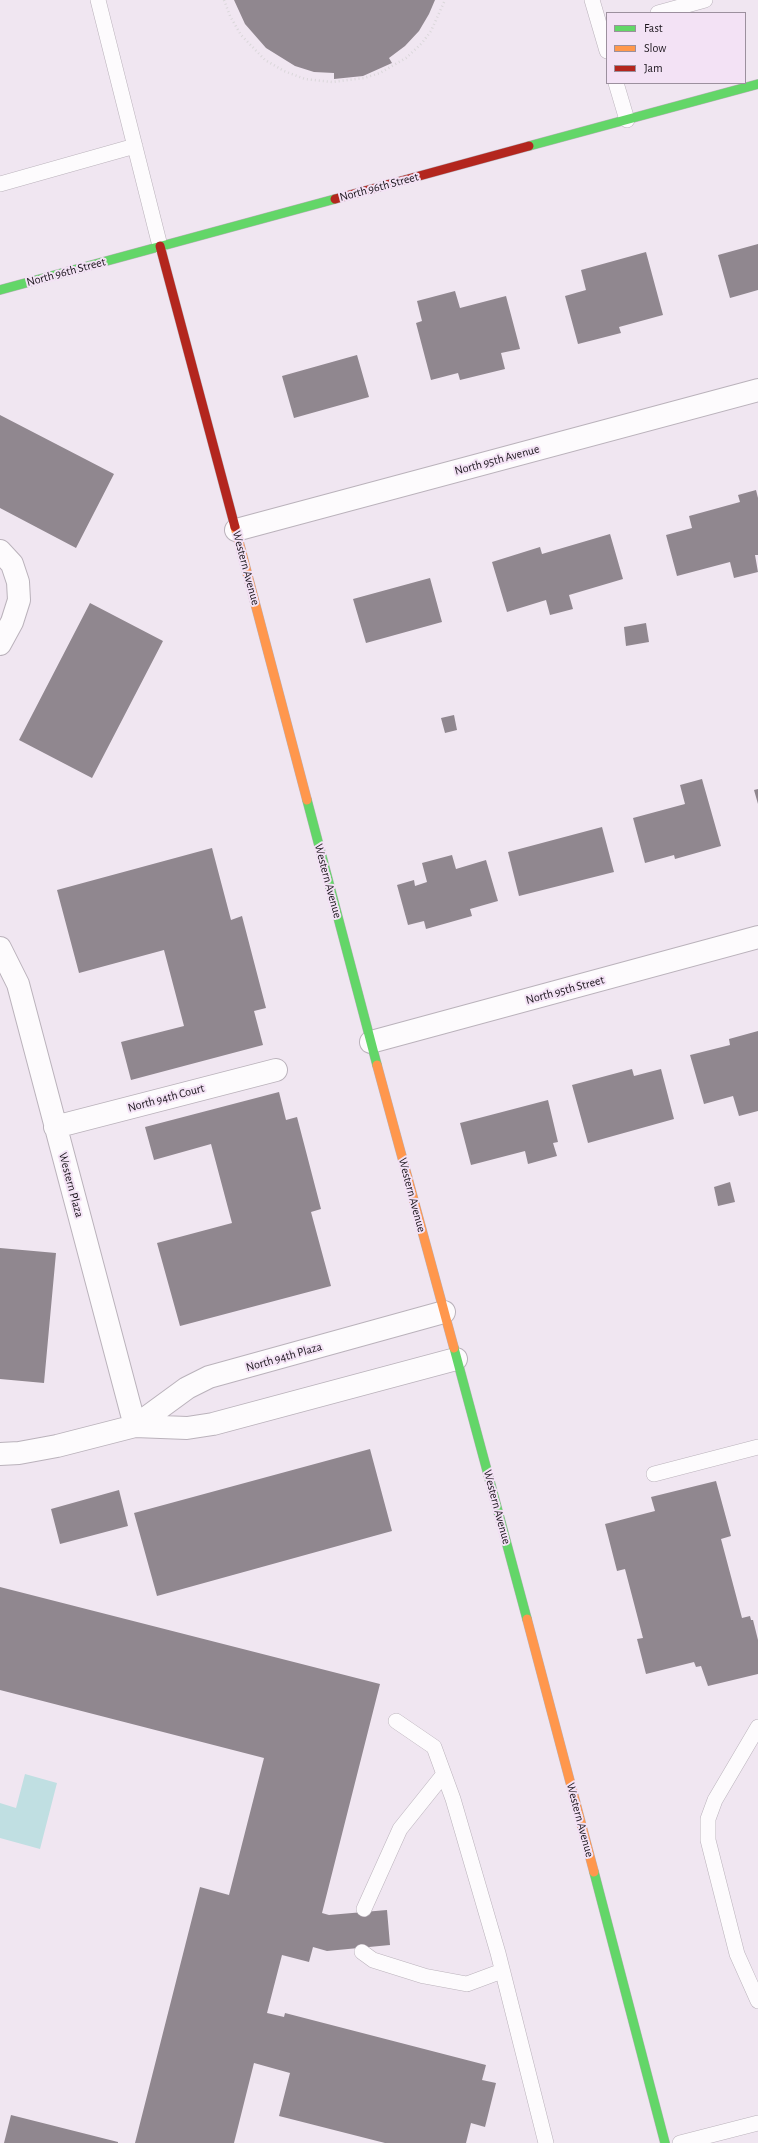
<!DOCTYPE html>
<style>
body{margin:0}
#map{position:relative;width:758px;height:2143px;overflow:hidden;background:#f0e6f1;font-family:"Alegreya Sans",sans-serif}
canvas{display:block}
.legend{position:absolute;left:606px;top:12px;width:140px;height:72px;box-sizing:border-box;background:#f3e2f5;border:1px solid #9c909e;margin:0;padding:5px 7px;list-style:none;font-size:12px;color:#1a141b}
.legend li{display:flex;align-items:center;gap:8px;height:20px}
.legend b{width:20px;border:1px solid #9c909e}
</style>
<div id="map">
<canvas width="758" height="2143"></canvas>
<ul class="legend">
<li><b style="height:5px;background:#63d668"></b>Fast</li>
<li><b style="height:5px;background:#ff974d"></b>Slow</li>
<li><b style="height:5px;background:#b3261e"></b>Jam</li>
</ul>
</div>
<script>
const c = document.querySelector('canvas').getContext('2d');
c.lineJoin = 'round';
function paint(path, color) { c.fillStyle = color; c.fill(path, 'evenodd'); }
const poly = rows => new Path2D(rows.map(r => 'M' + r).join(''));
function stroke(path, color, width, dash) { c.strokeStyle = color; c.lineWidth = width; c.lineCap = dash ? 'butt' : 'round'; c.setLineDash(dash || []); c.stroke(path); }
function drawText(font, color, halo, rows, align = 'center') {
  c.font = font + ' "Alegreya Sans",sans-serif'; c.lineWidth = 4; c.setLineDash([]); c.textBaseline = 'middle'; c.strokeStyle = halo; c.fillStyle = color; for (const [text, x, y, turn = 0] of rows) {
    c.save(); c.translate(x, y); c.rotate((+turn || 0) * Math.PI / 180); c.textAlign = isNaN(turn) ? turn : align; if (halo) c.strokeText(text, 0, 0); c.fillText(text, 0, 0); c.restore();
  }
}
const water = poly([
 [25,1774,57,1783,40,1849,0,1838,0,1803,16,1808]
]);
const building = poly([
 [234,0,435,0,429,14,419,31,405,46,389,58,392,63,363,76,334,79,334,73,314,72,295,66,266,48,245,24],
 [758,244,758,290,730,298,718,255],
 [646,252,663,315,619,327,621,333,578,344,565,296,586,290,581,270],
 [455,291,460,308,506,296,520,349,501,353,505,369,460,380,458,373,431,380,416,323,422,321,417,301],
 [357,355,369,397,294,418,282,376],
 [0,415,114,474,76,548,0,508],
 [756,490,758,498,758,555,755,555,758,572,734,578,730,562,677,576,666,535,692,528,689,516,740,502,738,495],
 [610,534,623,579,569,595,573,609,550,615,546,600,507,612,492,562,540,547,542,554],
 [430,578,442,622,366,643,353,599],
 [90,603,163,641,92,778,19,740],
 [646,623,649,642,626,646,624,627],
 [454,715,457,730,445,733,441,718],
 [702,779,721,846,675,859,674,855,645,863,633,818,685,804,680,785],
 [758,789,758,804,754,790],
 [602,827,614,872,519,896,508,852],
 [212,848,231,920,242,916,266,1008,254,1011,263,1045,131,1080,121,1042,184,1026,164,950,79,973,57,890],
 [452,855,456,869,486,860,498,901,470,909,472,916,426,929,424,921,408,925,397,885,414,880,415,886,427,882,422,863],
 [758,1031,758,1111,739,1116,733,1096,704,1104,690,1055,730,1045,729,1039],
 [632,1069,634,1076,661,1069,674,1119,588,1143,572,1085],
 [279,1092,286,1120,297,1117,321,1209,311,1212,331,1286,180,1326,157,1243,232,1223,211,1144,154,1160,145,1127],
 [548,1100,558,1142,553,1143,557,1156,528,1164,525,1151,471,1165,460,1123],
 [730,1182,735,1202,718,1206,714,1187],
 [0,1248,56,1253,44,1383,0,1379],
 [370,1449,392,1531,157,1596,134,1513],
 [716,1481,731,1536,721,1539,742,1618,750,1616,751,1620,753,1620,758,1640,758,1674,708,1686,701,1666,696,1667,694,1662,646,1674,637,1639,643,1638,625,1569,617,1571,605,1524,655,1511,651,1497],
 [119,1490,128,1526,60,1544,51,1509],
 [0,1587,380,1684,322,1913,329,1915,387,1910,390,1945,327,1951,313,1947,309,1962,282,1955,267,2013,284,2017,285,2013,486,2065,482,2080,496,2083,485,2127,471,2123,466,2143,385,2143,279,2116,290,2073,254,2063,234,2143,135,2143,200,1887,229,1895,264,1758,0,1690],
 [11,2115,118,2142,118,2143,4,2143]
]);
const path = poly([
 [224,0,230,16,241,35,265,60,284,71,305,79,332,82,364,78,380,73,406,58,422,43,431,31,445,0]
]);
const lane = poly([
 [98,0,160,246],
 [592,0,607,51],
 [658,13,705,0],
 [616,83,627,120],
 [0,184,135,146],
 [654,1474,758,1447],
 [396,1721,434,1747,453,1799,498,1953,546,2143],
 [758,1727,715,1800,708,1819,708,1840,737,1954,758,2001],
 [364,1909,400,1829,444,1774],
 [362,1952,373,1960,424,1976,467,1984,502,1971],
 [680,2143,758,2123]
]);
const street = poly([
 [236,530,758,390],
 [0,551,12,564,18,582,19,600,12,622,0,644],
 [0,948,18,984,135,1426],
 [371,1042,758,937],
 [55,1127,276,1070],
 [135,1426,187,1388,209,1377,444,1312],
 [0,1454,19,1453,57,1446,135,1426,187,1428,213,1424,456,1359]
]);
const fast = poly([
 [529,146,758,84],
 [0,290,335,199],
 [307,800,377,1065],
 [454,1348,527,1619],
 [594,1872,665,2143]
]);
const slow = poly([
 [235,527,307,800],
 [377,1065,454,1348],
 [527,1619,594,1872]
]);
const jam = poly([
 [335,199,529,146],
 [160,246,235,527]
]);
const streetNames = [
 ["North 96th Street",379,187,-15],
 ["North 96th Street",66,272,-15],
 ["North 95th Avenue",497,460,-15],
 ["Western Avenue",246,568,75],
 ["Western Avenue",328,881,75],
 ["North 95th Street",565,990,-15],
 ["North 94th Court",166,1098,-15],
 ["Western Plaza",71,1185,75],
 ["Western Avenue",412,1195,75],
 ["North 94th Plaza",284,1357,-16],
 ["Western Avenue",497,1507,75],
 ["Western Avenue",580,1820,75]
];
paint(water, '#c0dfe2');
paint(building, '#90878f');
stroke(lane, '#bab2bb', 16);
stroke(street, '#bab2bb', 24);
stroke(fast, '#bab2bb', 10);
stroke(slow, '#bab2bb', 10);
stroke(jam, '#bab2bb', 10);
stroke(path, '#dad7da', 2.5, [1, 3]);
stroke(lane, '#fdfbfd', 15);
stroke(street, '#fdfbfd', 22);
stroke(fast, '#63d668', 9);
stroke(slow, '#ff974d', 9);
stroke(jam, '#b3261e', 9);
drawText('12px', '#1a141b', '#f3e2f5', streetNames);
</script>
